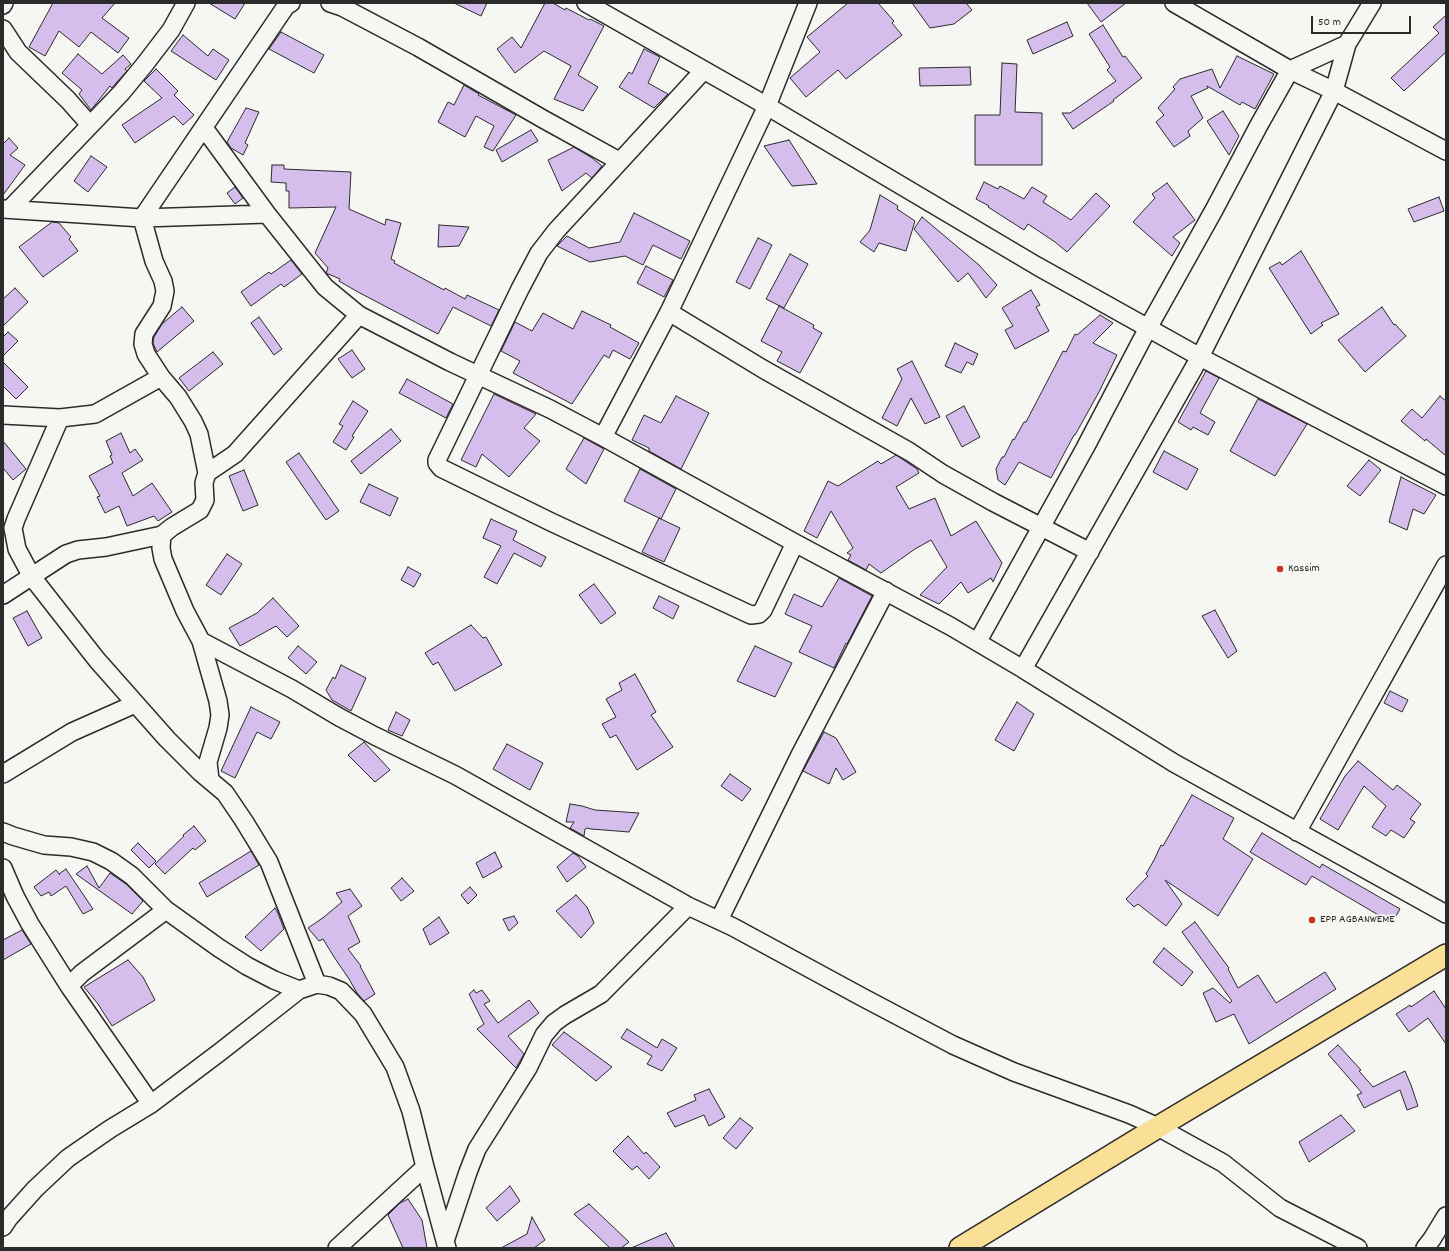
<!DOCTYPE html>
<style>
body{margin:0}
#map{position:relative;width:1449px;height:1251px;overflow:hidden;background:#f6f6f2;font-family:Dekko,sans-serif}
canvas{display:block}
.frame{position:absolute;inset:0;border:4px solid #2b2b2b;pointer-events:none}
.scale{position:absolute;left:1311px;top:16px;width:100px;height:18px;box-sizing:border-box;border:2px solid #2b2b2b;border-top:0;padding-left:5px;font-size:12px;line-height:14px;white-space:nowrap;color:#2b2b2b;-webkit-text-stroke:3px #f6f6f2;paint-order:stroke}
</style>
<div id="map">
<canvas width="1449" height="1251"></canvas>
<div class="frame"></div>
<div class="scale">50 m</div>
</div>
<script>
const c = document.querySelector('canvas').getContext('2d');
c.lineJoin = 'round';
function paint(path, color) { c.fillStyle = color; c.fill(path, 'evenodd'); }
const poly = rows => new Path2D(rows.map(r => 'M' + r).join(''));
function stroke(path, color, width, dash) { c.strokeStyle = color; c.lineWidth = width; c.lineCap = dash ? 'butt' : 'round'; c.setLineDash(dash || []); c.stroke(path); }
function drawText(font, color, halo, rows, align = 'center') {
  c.font = font + ' Dekko,sans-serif'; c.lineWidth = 3.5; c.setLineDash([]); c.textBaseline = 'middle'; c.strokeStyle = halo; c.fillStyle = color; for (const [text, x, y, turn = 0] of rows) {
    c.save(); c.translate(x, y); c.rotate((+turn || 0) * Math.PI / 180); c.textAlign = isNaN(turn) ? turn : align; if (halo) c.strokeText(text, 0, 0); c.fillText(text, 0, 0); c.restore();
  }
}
const building = poly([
 [53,3,115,3,102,18,129,38,118,53,91,32,79,47,59,31,45,56,29,47,53,3],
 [209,3,245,3,235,19,209,3],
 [454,3,487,3,481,16,454,3],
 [545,3,553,3,565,10,566,8,589,20,590,19,604,26,578,75,598,87,583,111,554,99,571,66,544,51,515,73,497,49,512,37,521,48,545,3],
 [848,3,878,3,894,21,892,23,902,35,846,79,838,70,806,97,790,78,820,52,807,37,848,3],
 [912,3,966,3,972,10,954,24,930,28,912,3],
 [1087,3,1126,3,1101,22,1087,3],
 [1446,15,1446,52,1404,91,1391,78,1439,33,1433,27,1446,15],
 [1067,22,1073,36,1033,54,1027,40,1067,22],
 [1103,25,1123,57,1125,56,1142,78,1113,100,1114,101,1073,129,1062,113,1070,113,1116,81,1107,70,1110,67,1089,34,1103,25],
 [281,32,324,55,314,73,269,49,281,32],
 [183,35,208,56,213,49,229,60,216,80,171,51,183,35],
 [644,49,660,57,648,83,668,94,654,108,619,87,629,72,632,74,644,49],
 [78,54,102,74,123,55,131,64,125,69,127,71,116,83,112,88,110,86,91,110,79,94,82,90,62,73,78,54],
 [1237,56,1274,74,1255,109,1242,102,1240,105,1207,86,1208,88,1191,96,1203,118,1188,131,1190,136,1174,147,1156,122,1164,115,1158,108,1175,89,1173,87,1180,79,1212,69,1220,88,1237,56],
 [1002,63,1017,64,1015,112,1042,113,1042,165,975,165,975,115,1000,115,1002,63],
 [970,67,971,85,920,86,919,68,970,67],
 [156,69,178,91,174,95,194,115,183,125,174,116,135,143,122,125,162,98,144,81,156,69],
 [464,85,479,94,478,95,516,115,493,151,484,147,494,126,476,116,465,137,438,122,448,102,454,105,464,85],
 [246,108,259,112,245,143,248,145,243,155,231,148,227,142,246,108],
 [1223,111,1239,136,1229,155,1207,121,1223,111],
 [531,130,538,141,502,162,496,150,531,130],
 [9,138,18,148,10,155,25,165,3,195,3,144,9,138],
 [789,140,817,184,792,186,764,146,789,140],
 [574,147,592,158,602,166,592,178,586,173,562,191,548,160,574,147],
 [91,156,107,167,88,192,74,181,91,156],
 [272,165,284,165,284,169,351,172,349,209,385,225,386,219,401,223,391,259,395,261,394,263,444,290,445,288,465,299,467,295,499,310,491,326,453,307,438,334,358,292,339,281,340,279,326,273,328,268,315,253,336,207,289,208,289,191,286,191,286,183,271,182,272,165],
 [984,182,998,189,1000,186,1024,199,1032,187,1047,196,1043,202,1071,220,1096,193,1110,206,1067,252,1055,242,1028,224,1024,230,988,207,989,206,976,199,984,182],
 [1167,183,1195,220,1173,237,1180,243,1172,256,1133,222,1155,198,1152,194,1167,183],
 [235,187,243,198,235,204,227,193,235,187],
 [880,195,898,206,897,209,915,221,906,251,879,243,874,252,860,242,870,230,880,195],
 [1439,197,1444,211,1414,222,1408,209,1439,197],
 [634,213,690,241,681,259,653,245,643,265,625,256,590,262,557,246,567,236,589,248,620,242,634,213],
 [922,217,979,265,997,285,986,298,968,273,958,282,914,229,922,217],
 [52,222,59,223,71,237,69,239,78,251,43,277,19,247,52,222],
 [439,225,469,227,459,246,438,247,439,225],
 [758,238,772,245,750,289,736,282,758,238],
 [1301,251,1339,314,1321,323,1323,325,1311,334,1269,268,1280,262,1282,265,1301,251],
 [790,254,808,264,784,308,766,299,790,254],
 [291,260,302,274,284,287,281,284,251,306,241,292,269,272,271,274,291,260],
 [646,266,673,280,664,297,637,283,646,266],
 [15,288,28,302,3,326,3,299,15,288],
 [1031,290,1040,305,1036,307,1049,331,1015,349,1005,330,1013,326,1002,308,1031,290],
 [779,306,814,325,813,328,822,333,800,373,777,361,782,352,761,341,779,306],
 [182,307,194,321,157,352,153,343,154,337,162,324,182,307],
 [1382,307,1394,325,1395,324,1406,336,1365,372,1338,340,1382,307],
 [582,311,611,325,610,327,639,343,630,359,613,350,609,358,604,355,572,404,513,373,520,361,501,351,515,322,532,331,543,313,573,329,582,311],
 [1100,315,1113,323,1093,343,1117,355,1099,392,1075,435,1074,435,1051,478,1019,462,1005,485,998,480,996,469,1002,457,1004,457,1013,439,1014,440,1024,422,1026,422,1063,351,1066,352,1075,334,1077,335,1100,315],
 [259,317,282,349,274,355,251,323,259,317],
 [8,332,18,341,3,356,3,337,8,332],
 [955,343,978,354,973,365,967,362,961,373,945,366,955,343],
 [352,350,365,369,352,378,338,359,352,350],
 [213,352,223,364,189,391,179,378,213,352],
 [912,361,940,417,925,424,911,398,897,426,882,418,902,379,897,369,912,361],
 [3,362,28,387,16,399,3,386,3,362],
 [1206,371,1219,378,1200,413,1215,422,1208,435,1193,427,1191,430,1178,422,1206,371],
 [407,379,453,404,446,418,399,393,407,379],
 [494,394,536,414,524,428,540,441,509,477,482,454,476,467,461,460,494,394],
 [676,396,709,413,681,469,649,451,649,448,632,440,644,415,661,423,676,396],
 [1440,396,1446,401,1446,456,1426,439,1425,441,1401,421,1412,409,1422,418,1440,396],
 [1258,399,1307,424,1275,476,1230,451,1258,399],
 [353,401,368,411,352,436,354,437,346,450,333,442,343,426,339,424,353,401],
 [964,406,980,437,962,447,946,416,964,406],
 [391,429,401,441,361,474,351,461,391,429],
 [121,433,130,453,135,449,143,460,122,473,133,496,152,483,172,512,158,521,154,516,127,526,119,506,105,513,97,497,100,496,89,476,113,463,110,456,112,455,106,441,121,433],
 [584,438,604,449,586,484,566,469,584,438],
 [3,441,26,469,13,480,3,468,3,441],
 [1164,451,1198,469,1187,490,1153,472,1164,451],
 [299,453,339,511,326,520,286,462,299,453],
 [896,455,917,469,919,473,896,487,909,509,935,498,951,536,976,521,1002,563,993,582,991,578,968,593,961,582,939,604,920,595,947,567,931,540,915,549,881,573,869,564,866,570,848,560,851,555,847,553,853,548,831,511,817,538,804,531,828,481,838,486,878,461,881,464,896,455],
 [1369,460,1381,470,1360,496,1347,486,1369,460],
 [640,469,676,489,661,519,624,501,640,469],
 [244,470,258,505,243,511,229,476,244,470],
 [1401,477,1436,495,1424,514,1413,509,1407,530,1389,522,1401,477],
 [369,484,398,498,390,516,360,502,369,484],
 [659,518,680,528,664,562,642,552,659,518],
 [491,519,517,531,513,540,546,557,541,567,514,553,497,584,484,577,501,546,483,538,491,519],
 [227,554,242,564,221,595,206,585,227,554],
 [408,567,421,574,414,587,401,580,408,567],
 [839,578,872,596,847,644,846,643,834,668,799,652,812,626,785,614,794,594,822,607,839,578],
 [594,584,616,613,601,624,579,595,594,584],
 [659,596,679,606,673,619,653,608,659,596],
 [273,598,299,626,287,637,276,626,240,646,229,628,257,613,273,598],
 [1215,610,1237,651,1228,658,1202,616,1215,610],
 [27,611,42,638,28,646,13,618,27,611],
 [471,625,483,638,486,637,502,665,455,691,438,662,433,665,425,653,471,625],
 [298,646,317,662,306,674,288,658,298,646],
 [755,646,792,663,775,697,737,681,755,646],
 [341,665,366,678,351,711,332,700,326,690,333,677,335,679,341,665],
 [635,674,656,712,651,715,673,747,637,770,616,735,610,738,602,724,616,717,606,699,622,690,619,683,635,674],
 [1390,691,1408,700,1402,712,1384,703,1390,691],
 [1017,702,1034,714,1014,751,995,740,1017,702],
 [251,707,280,722,271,739,257,732,235,778,221,771,251,707],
 [396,712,410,720,402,736,388,730,396,712],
 [824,732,836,738,856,772,843,780,836,768,829,784,803,771,824,732],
 [364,742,390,770,375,782,348,755,364,742],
 [507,744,543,763,530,790,493,769,507,744],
 [1358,761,1393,790,1397,785,1421,804,1410,819,1415,822,1404,838,1391,830,1386,836,1372,827,1386,806,1364,786,1338,830,1320,819,1345,776,1358,761],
 [730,774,751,789,742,801,721,786,730,774],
 [1192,795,1234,818,1223,839,1253,859,1218,916,1165,880,1182,904,1166,926,1138,904,1134,907,1126,899,1148,876,1146,874,1154,860,1161,845,1163,846,1192,795],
 [570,804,582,806,595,810,639,813,629,832,591,829,587,828,585,829,584,836,570,828,574,822,566,822,570,804],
 [194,826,206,841,195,850,193,848,165,874,155,864,184,836,183,835,194,826],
 [1262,833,1320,868,1322,864,1400,909,1392,923,1312,876,1306,885,1250,852,1262,833],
 [138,843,156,861,149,868,131,850,138,843],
 [251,851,259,865,207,897,199,883,251,851],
 [495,852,502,867,483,878,476,863,495,852],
 [573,853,578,856,586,867,567,882,557,867,573,853],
 [87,866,99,888,110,873,126,884,143,901,132,914,76,874,87,866],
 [66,869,93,909,83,914,66,886,51,896,49,892,41,896,34,887,56,870,60,875,59,874,66,869],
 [402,878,414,891,401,901,391,888,402,878],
 [470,887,477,895,468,904,461,895,470,887],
 [350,889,362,906,348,916,360,942,348,949,361,966,360,966,375,994,364,1001,357,993,349,979,334,957,323,939,319,941,308,928,324,917,342,902,336,893,350,889],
 [576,895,587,907,594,923,581,938,556,911,576,895],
 [275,908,277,911,284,929,261,951,245,937,275,908],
 [514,916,518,923,509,931,503,919,514,916],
 [439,917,449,933,430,945,423,929,439,917],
 [1195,922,1229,968,1228,969,1238,988,1258,975,1276,1003,1325,972,1336,989,1249,1044,1234,1014,1216,1022,1203,993,1213,988,1230,1003,1232,1001,1182,932,1195,922],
 [22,930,31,944,3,960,3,940,22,930],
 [1164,948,1193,972,1182,986,1153,962,1164,948],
 [128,960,143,977,155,1000,112,1026,98,1004,84,987,128,960],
 [474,990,476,993,482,990,490,1001,484,1004,498,1023,529,1000,539,1013,508,1036,524,1054,516,1068,477,1029,484,1024,469,994,474,990],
 [1434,991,1446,1009,1446,1044,1428,1018,1409,1032,1396,1014,1410,1005,1411,1007,1434,991],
 [627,1029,657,1048,662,1039,677,1048,662,1071,647,1064,652,1056,621,1038,627,1029],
 [564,1032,612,1067,596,1081,552,1045,564,1032],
 [1338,1045,1361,1070,1359,1071,1373,1087,1405,1071,1411,1085,1418,1106,1407,1110,1400,1090,1364,1108,1357,1095,1362,1093,1328,1054,1338,1045],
 [709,1089,725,1117,709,1126,704,1115,675,1127,667,1113,696,1100,694,1095,709,1089],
 [1341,1115,1355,1131,1309,1162,1299,1142,1341,1115],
 [740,1118,753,1128,736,1149,723,1138,740,1118],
 [628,1136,644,1154,646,1152,660,1167,649,1179,637,1166,632,1170,613,1151,628,1136],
 [510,1186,520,1201,497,1221,486,1208,510,1186],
 [408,1199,422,1220,427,1248,403,1248,388,1215,400,1203,408,1199],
 [589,1204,629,1242,621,1248,610,1248,574,1214,589,1204],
 [532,1217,545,1240,534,1248,501,1248,527,1234,532,1217],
 [666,1233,675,1248,631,1248,666,1233]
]);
const minor = poly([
 [330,3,342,7,418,47,543,119,619,161],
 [586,3,767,106,1037,266,1200,357,1446,486],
 [808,3,767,106,669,312,763,369,910,452,943,474,993,502,1090,552],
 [1174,3,1290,70,1334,91,1446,151],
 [3,5,4,3],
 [3,29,18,52,68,100,90,125],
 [704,70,556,231,539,253,520,289,437,460,437,463,441,468,551,522,751,615,759,614,763,610,795,543],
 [204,128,267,214,325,287,359,315,450,362,550,409,603,437,795,543,950,626,1023,669,1174,763,1446,914],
 [3,209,142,218,267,214],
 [10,209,122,92,145,64,171,30,186,3],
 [3,415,60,418,95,414,161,377],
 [60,418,16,519,13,528,17,549,32,577,97,660,167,739,200,772,225,793,244,821,269,862,317,984],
 [603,437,669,312],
 [207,473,199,434,193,421,178,397,161,377,146,354,143,344,144,334,162,306,165,291,163,281,154,261,142,218,286,6,291,3],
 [162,535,161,548,163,559,185,611,201,641,292,689,339,717,375,736,455,775,688,906,733,927,862,997,953,1045,1014,1072,1129,1114,1158,1127,1223,1163,1280,1208,1358,1248],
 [3,595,66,554,78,550,106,547,162,535,172,527,200,510,205,500,204,483,207,473,235,454,359,315],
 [201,641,218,701,220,715,218,728,208,762,210,780],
 [978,641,1085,448,1148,328,1214,210,1259,125,1290,70,1347,44],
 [1023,669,1200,357,1334,91,1347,44,1372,3],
 [3,774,72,732,135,704],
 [3,832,13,836,44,845,71,847,93,852,111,861,132,876,166,910,219,948,247,966,274,980,299,990],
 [1297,832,1446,565],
 [3,868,15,896,30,924,69,986,151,1104],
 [719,920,800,755,886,591],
 [69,986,82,973,166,910],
 [3,1227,9,1218,35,1189,68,1158,110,1129,151,1104,220,1052,299,990,317,984,329,986,341,991,363,1014,395,1067,411,1111,425,1167,447,1248],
 [445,1241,468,1172,477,1149,528,1068,544,1035,554,1023,565,1015,601,994,688,906],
 [337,1248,425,1167],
 [1425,1248,1432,1239,1446,1216]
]);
const major = poly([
 [960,1248,1158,1127,1446,955]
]);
const markers = [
 [1280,569,4,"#c8321e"],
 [1312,920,4,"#c8321e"]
];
const poiNames = [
 ["Kassim",1288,569],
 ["EPP AGBANWEME",1320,920]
];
paint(building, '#d5bdec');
stroke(building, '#2b2b2b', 1);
stroke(minor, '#2b2b2b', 20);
stroke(major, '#2b2b2b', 24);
stroke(minor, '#f6f6f2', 17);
stroke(major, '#fadf96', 21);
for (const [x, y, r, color] of markers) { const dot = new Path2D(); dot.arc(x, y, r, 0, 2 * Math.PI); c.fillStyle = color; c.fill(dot); stroke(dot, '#f6f6f2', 1.5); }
drawText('12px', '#2b2b2b', '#f6f6f2', poiNames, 'left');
</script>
